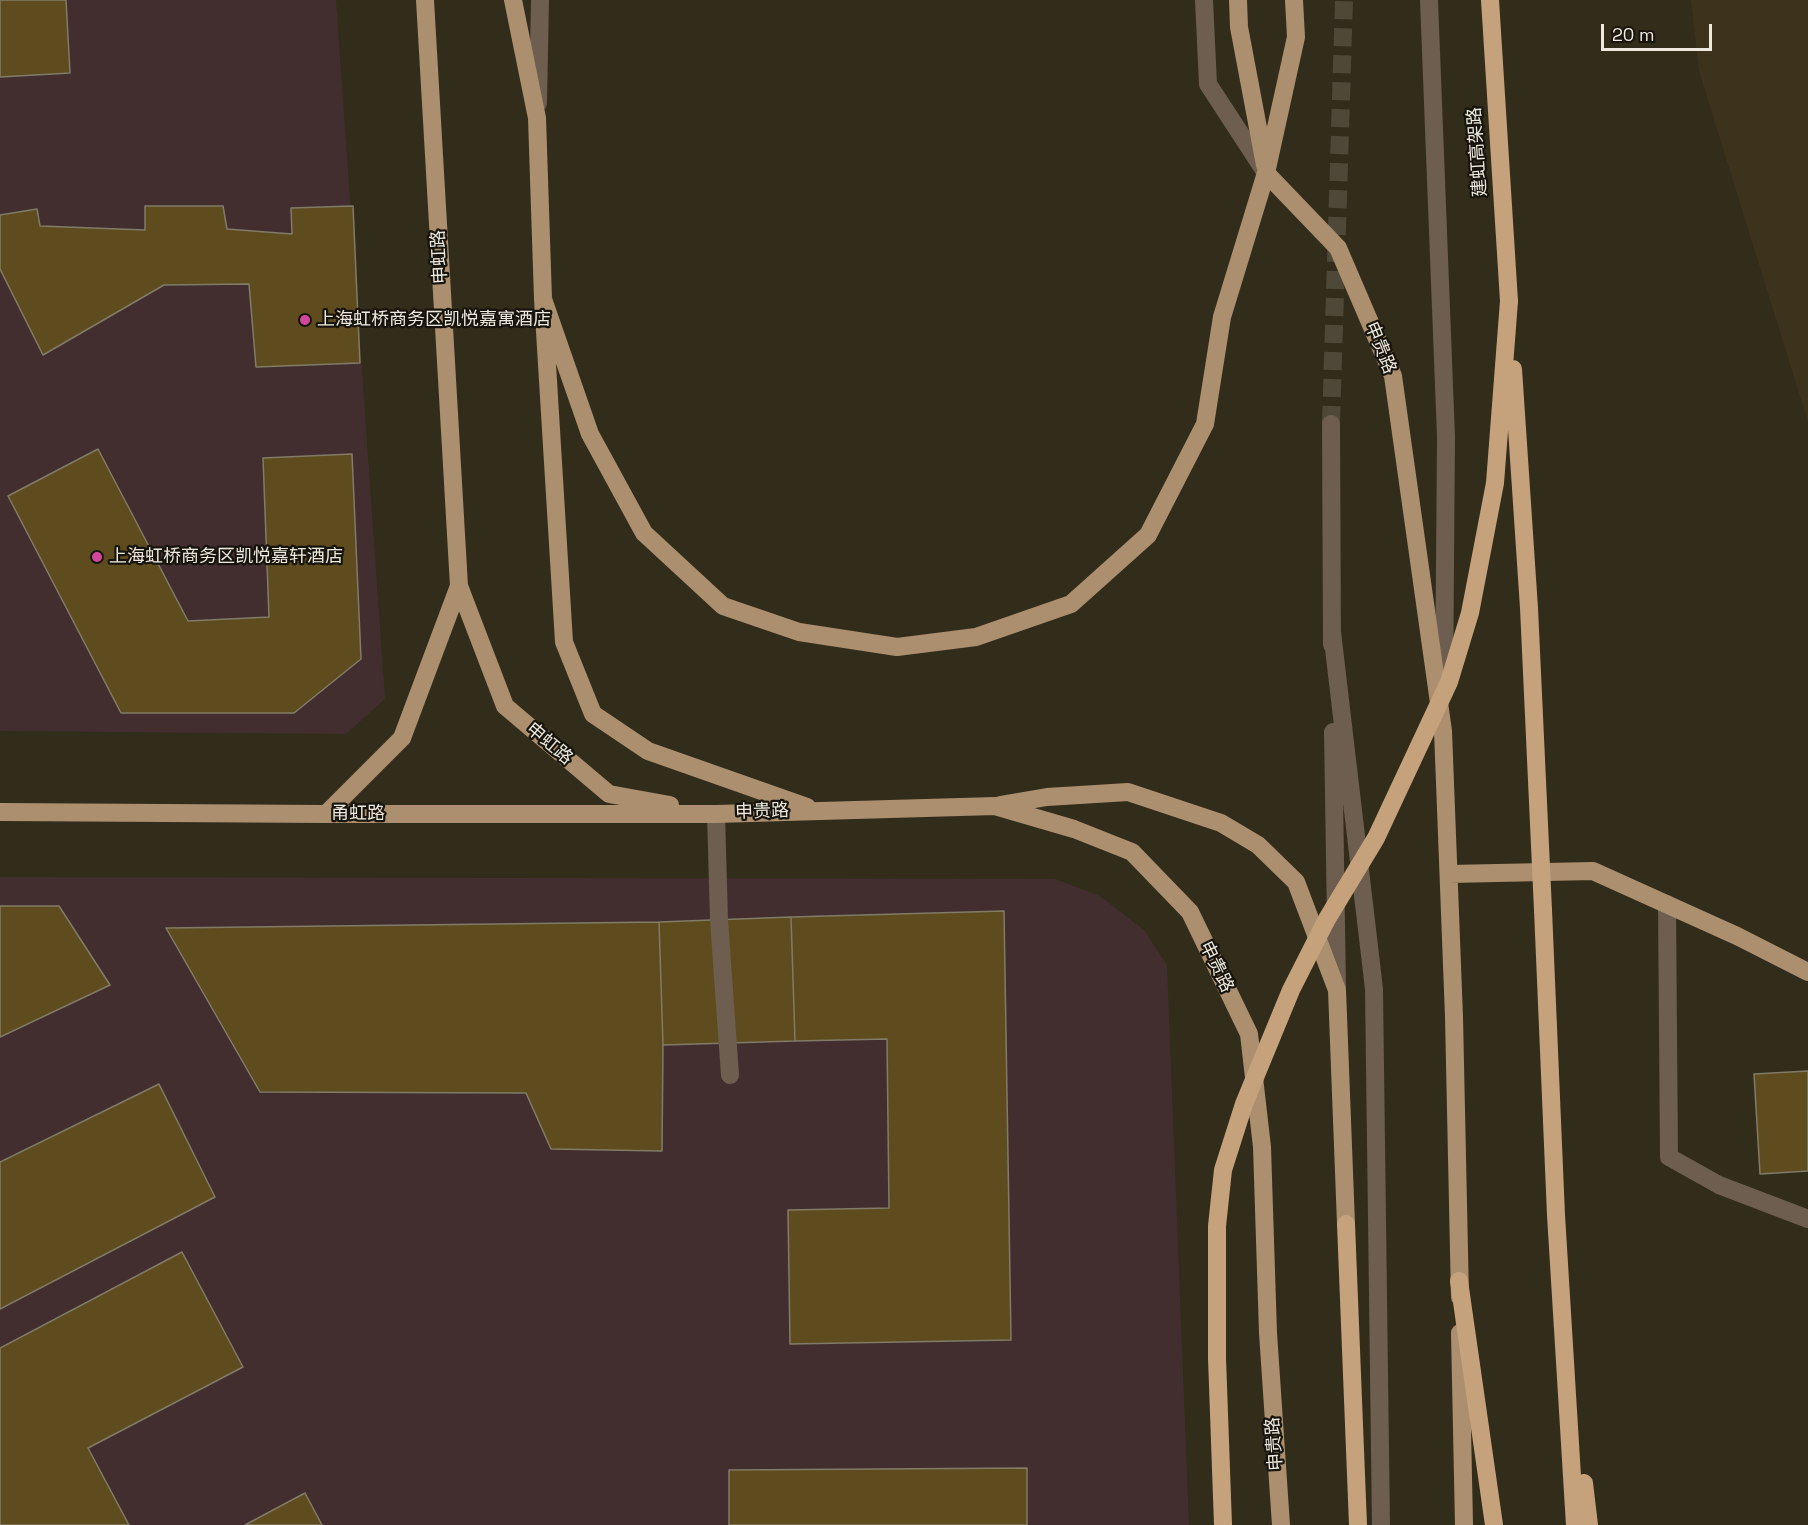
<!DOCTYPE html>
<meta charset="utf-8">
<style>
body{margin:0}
#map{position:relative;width:1808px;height:1525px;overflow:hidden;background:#322c1b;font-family:"Space Grotesk",sans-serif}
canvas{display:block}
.scale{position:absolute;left:1601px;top:24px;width:111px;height:27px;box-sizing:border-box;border:3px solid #ede9de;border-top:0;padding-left:8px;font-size:18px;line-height:21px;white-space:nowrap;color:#ede9de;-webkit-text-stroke:4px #17140d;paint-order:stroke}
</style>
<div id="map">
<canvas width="1808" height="1525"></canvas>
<div class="scale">20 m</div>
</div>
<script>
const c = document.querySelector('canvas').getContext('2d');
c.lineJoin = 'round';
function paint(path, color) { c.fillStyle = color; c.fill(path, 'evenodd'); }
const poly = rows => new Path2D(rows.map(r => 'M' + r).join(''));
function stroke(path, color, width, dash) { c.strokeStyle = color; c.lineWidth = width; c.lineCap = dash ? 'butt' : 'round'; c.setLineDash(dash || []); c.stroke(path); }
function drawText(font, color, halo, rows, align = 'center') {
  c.font = font + ' "Space Grotesk","Noto Sans SC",sans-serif'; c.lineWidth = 4.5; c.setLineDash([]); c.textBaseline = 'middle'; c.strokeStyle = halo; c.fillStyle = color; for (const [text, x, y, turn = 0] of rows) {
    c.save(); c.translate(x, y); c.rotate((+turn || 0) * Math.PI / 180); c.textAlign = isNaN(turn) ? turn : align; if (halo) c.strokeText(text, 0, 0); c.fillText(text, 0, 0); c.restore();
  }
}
const commercial = poly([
 [0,0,336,0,385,699,346,734,0,731],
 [0,877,1055,879,1100,896,1144,930,1167,965,1189,1525,11,1525,0,1505]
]);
const built = poly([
 [1691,0,1808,0,1808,422,1699,71]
]);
const building = poly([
 [0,0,66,0,70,73,0,77,0,0],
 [145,206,223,206,227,229,292,234,291,208,353,206,360,363,256,367,249,284,164,285,43,355,0,269,0,215,37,209,40,226,145,230,145,206],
 [98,449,188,621,269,617,263,458,352,454,361,659,294,713,121,713,8,496,98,449],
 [0,906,59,906,110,985,0,1037,0,906],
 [1004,911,1011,1340,790,1344,788,1210,889,1208,887,1039,795,1041,791,917,1004,911],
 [791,917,795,1041,663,1045,659,922,791,917],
 [659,922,663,1045,662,1151,551,1149,526,1093,260,1092,166,928,659,922],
 [1808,1071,1808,1171,1760,1174,1754,1074,1808,1071],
 [159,1084,215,1197,0,1309,0,1162,159,1084],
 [182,1252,243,1367,88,1448,129,1525,0,1525,0,1348,182,1252],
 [1027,1468,1027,1525,729,1525,729,1470,1027,1468],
 [305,1493,322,1525,245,1525,305,1493]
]);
const minorTunnel = poly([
 [1331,424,1344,0]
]);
const minor = poly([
 [1204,0,1208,84,1266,173],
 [1429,0,1446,437,1444,693],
 [538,103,540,0],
 [1331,424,1332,645],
 [1332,632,1374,989,1381,1525],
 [1333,732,1337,987],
 [716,814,719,920,730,1075],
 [1667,904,1669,1157,1719,1185,1808,1219]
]);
const major = poly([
 [425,0,459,586,505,706,609,794,670,805],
 [513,0,537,118,543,299,564,642,593,714,648,751,807,807],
 [1238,0,1239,27,1265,165],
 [1266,173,1338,248,1393,376,1443,731,1454,1017,1460,1297],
 [543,299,590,434,644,533,723,606,799,632,897,647,976,637,1071,604,1148,535,1205,424,1222,317,1266,173,1296,37,1294,0],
 [1000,805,1047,797,1128,792,1221,823,1258,845,1296,882,1337,990,1346,1224],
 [0,812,326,814,716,814,995,806,1074,829,1132,852,1190,912,1249,1034,1262,1147,1268,1333,1281,1525],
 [326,814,402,738,459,586],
 [1449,874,1593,871,1737,936,1808,972],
 [1460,1333,1464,1525]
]);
const highway = poly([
 [1490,0,1509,301],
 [1543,910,1556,1215,1575,1525],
 [1346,1224,1358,1525],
 [1459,1281,1494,1525],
 [1584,1483,1589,1525]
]);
const highwayBridge = poly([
 [1513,369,1529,608,1543,910],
 [1223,1525,1217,1358,1217,1226,1223,1170,1244,1104,1291,990,1327,919,1376,838,1449,682,1470,613,1495,483,1509,301]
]);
const markers = [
 [305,320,6,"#d1479c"],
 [97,557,6,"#d1479c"]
];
const streetNames = [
 ["建虹高架路",1478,152,-94],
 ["申虹路",440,257,-93],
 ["申贵路",1380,348,68],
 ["申虹路",549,744,40],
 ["申贵路",762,812,-2],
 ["甬虹路",358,814],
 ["申贵路",1216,967,64],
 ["申贵路",1275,1444,-94]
];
const poiNames = [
 ["上海虹桥商务区凯悦嘉寓酒店",317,320],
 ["上海虹桥商务区凯悦嘉轩酒店",109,557]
];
paint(commercial, '#422e2f');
paint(built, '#3d331c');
paint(building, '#5e4c1f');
stroke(building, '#827b68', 1.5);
stroke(minorTunnel, '#4e4838', 18, [18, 9]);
stroke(minor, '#6d5e4f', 18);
stroke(major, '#ac8f6f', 18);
stroke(highway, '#c5a27c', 18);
stroke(highwayBridge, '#c5a27c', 18);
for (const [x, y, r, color] of markers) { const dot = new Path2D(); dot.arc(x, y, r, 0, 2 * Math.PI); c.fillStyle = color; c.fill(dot); stroke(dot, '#17140d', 2); }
drawText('18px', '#ede9de', '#17140d', streetNames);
drawText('18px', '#ede9de', '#17140d', poiNames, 'left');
</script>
